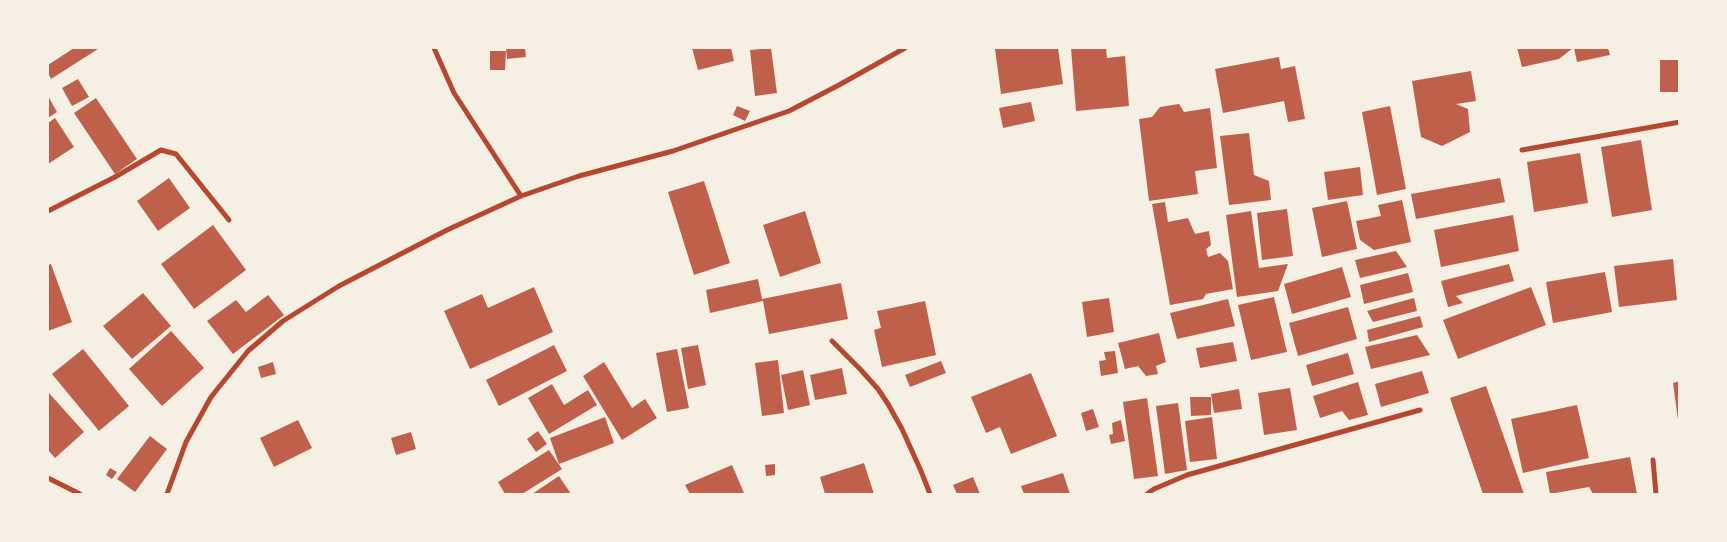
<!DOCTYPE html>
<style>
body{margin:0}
#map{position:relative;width:1727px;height:542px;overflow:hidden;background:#f6efe4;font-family:Signika,sans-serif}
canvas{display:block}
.frame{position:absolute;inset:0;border:49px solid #f6efe4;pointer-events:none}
</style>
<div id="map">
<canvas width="1727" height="542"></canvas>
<div class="frame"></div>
</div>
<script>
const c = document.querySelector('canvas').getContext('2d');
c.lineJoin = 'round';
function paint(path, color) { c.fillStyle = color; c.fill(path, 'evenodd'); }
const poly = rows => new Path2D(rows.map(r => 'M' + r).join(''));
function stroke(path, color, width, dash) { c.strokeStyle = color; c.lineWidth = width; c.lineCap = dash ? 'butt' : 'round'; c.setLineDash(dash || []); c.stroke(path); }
const building = poly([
 [74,48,97,48,98,49,51,79,48,73,48,65],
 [506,48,525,48,526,57,507,59],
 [692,48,731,48,734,61,698,70],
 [771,48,777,93,755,96,750,50],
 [1005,48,1058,48,1063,84,1001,94,995,49],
 [1071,48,1106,48,1107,58,1125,56,1129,106,1076,111],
 [1517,48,1573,48,1559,59,1522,67],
 [1574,48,1608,48,1610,55,1577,62],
 [490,51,506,51,505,70,490,70],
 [1279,57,1281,69,1295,66,1305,119,1288,122,1284,101,1223,113,1215,69],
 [1660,60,1680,60,1680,92,1660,92],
 [1471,71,1476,101,1456,104,1468,109,1470,132,1442,146,1421,137,1412,81],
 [78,79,89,97,72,106,62,88],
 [48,96,57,112,48,118],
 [96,98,137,159,115,174,74,113],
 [1031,102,1035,121,1003,128,999,108],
 [1179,104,1184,112,1210,108,1217,168,1195,171,1198,194,1149,201,1139,119,1152,117,1160,107],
 [737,106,750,111,745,121,733,115],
 [1390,106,1406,189,1377,195,1362,112],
 [55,118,74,147,48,164,48,123],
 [1249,133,1254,175,1269,181,1271,200,1229,205,1220,136],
 [1641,140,1652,210,1612,217,1601,147],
 [1580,153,1588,203,1534,212,1527,162],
 [1360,167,1363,195,1328,200,1324,172],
 [169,178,190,208,158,231,137,201],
 [1500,178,1505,202,1416,219,1411,194],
 [704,181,730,263,694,275,668,192],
 [1402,200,1411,242,1374,250,1360,240,1356,221,1381,216,1378,205],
 [1347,201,1357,249,1322,257,1312,208],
 [1165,202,1168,222,1188,218,1195,234,1209,231,1211,245,1206,249,1208,257,1220,253,1228,261,1233,289,1206,294,1203,299,1170,305,1152,204],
 [1287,209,1293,256,1262,260,1257,213],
 [805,211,821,263,780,277,763,225],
 [1251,211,1259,268,1288,264,1278,291,1237,297,1226,215],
 [1513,215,1519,251,1441,267,1434,230],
 [213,225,246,270,194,309,161,264],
 [1396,251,1407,267,1360,278,1355,260],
 [1673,259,1677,300,1619,307,1614,266],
 [51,264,72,322,48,331,48,265],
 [1509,264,1514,281,1456,296,1463,303,1448,307,1441,281],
 [1342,267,1351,297,1292,314,1284,284],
 [1605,272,1612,312,1553,323,1546,282],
 [1408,273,1413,292,1364,304,1360,285],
 [758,279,762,299,841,283,848,319,769,334,763,301,710,313,706,290],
 [534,287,553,332,470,369,444,311,482,294,488,308],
 [1531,287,1546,325,1458,359,1443,320],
 [143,293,171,326,132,359,103,326],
 [268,295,284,315,233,354,207,321,236,300,246,312],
 [1274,297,1287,352,1251,360,1238,305],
 [1109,298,1114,332,1087,337,1082,302],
 [1414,298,1417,311,1373,322,1367,311],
 [1228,299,1235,326,1177,339,1170,313],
 [925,301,936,355,882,367,874,330,881,328,877,311],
 [1348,307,1357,339,1298,356,1289,323],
 [1420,316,1423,327,1369,342,1367,330],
 [171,331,204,368,162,406,129,369],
 [1159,333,1166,362,1156,366,1158,374,1146,376,1138,366,1125,369,1118,343],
 [1417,335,1430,355,1371,369,1365,347],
 [1233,342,1237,361,1200,368,1196,348],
 [554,345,567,371,499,406,486,380],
 [698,345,706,385,688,389,681,348],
 [83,349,129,406,99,431,52,374],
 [677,349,689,408,667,412,656,353],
 [1115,351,1118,373,1101,376,1099,361,1106,360,1104,352],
 [1348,353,1354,374,1312,386,1306,365],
 [778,360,784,413,762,416,755,363],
 [941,361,946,373,910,387,905,375],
 [273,362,276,374,261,378,258,367],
 [604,362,632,408,645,399,657,418,622,440,583,376],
 [842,368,847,394,815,400,810,375],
 [803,370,810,405,788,410,781,375],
 [1422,371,1429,393,1381,407,1375,384],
 [1031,373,1057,436,1011,454,1000,427,986,433,971,397],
 [1680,381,1680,420,1678,420,1673,383],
 [1358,382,1368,415,1349,420,1342,411,1320,418,1313,396],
 [552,384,564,405,588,390,597,405,549,434,528,398],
 [1486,386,1524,494,1483,494,1450,398],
 [1290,388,1297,430,1264,435,1258,393],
 [1239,389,1242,409,1214,413,1211,394],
 [48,392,84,432,55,458,48,450],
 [1190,397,1211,397,1211,415,1191,416],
 [1147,398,1158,476,1134,479,1123,402],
 [1178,403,1187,470,1165,474,1156,406],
 [1577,405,1589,458,1523,473,1511,419],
 [1093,409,1099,427,1086,431,1081,413],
 [605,417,614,443,559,464,550,438],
 [1212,417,1217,459,1190,462,1185,421],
 [298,420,312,448,274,467,260,438],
 [1121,420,1125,441,1111,444,1109,435,1113,434,1112,423],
 [538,431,547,444,536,452,527,439],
 [411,432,416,449,396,455,391,438],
 [150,436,167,449,135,492,117,479],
 [549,450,562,469,522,494,505,494,498,482],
 [1630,457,1637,494,1593,494,1589,487,1550,494,1546,472],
 [864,463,874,494,825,494,820,477],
 [775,464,775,475,766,476,765,465],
 [732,465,744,493,740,494,690,494,685,485],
 [110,468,117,472,112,479,106,475],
 [1063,473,1070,494,1024,494,1021,486],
 [559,476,571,494,532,494],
 [973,477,980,494,957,494,953,485]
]);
const minor = poly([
 [434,48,454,93,521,196],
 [1522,150,1680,122],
 [48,211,115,177,161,150,176,154,229,220],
 [832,341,860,369,878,389,888,404,902,429,921,471,930,494],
 [1653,460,1656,494],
 [48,478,80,494],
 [167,494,186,442,211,397,248,351,283,321,339,286,447,230,521,196,579,176,673,151,789,111,839,85,905,48],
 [1147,494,1154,489,1187,475,1420,410]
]);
paint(building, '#bf614a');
stroke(minor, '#b5482f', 5);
</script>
